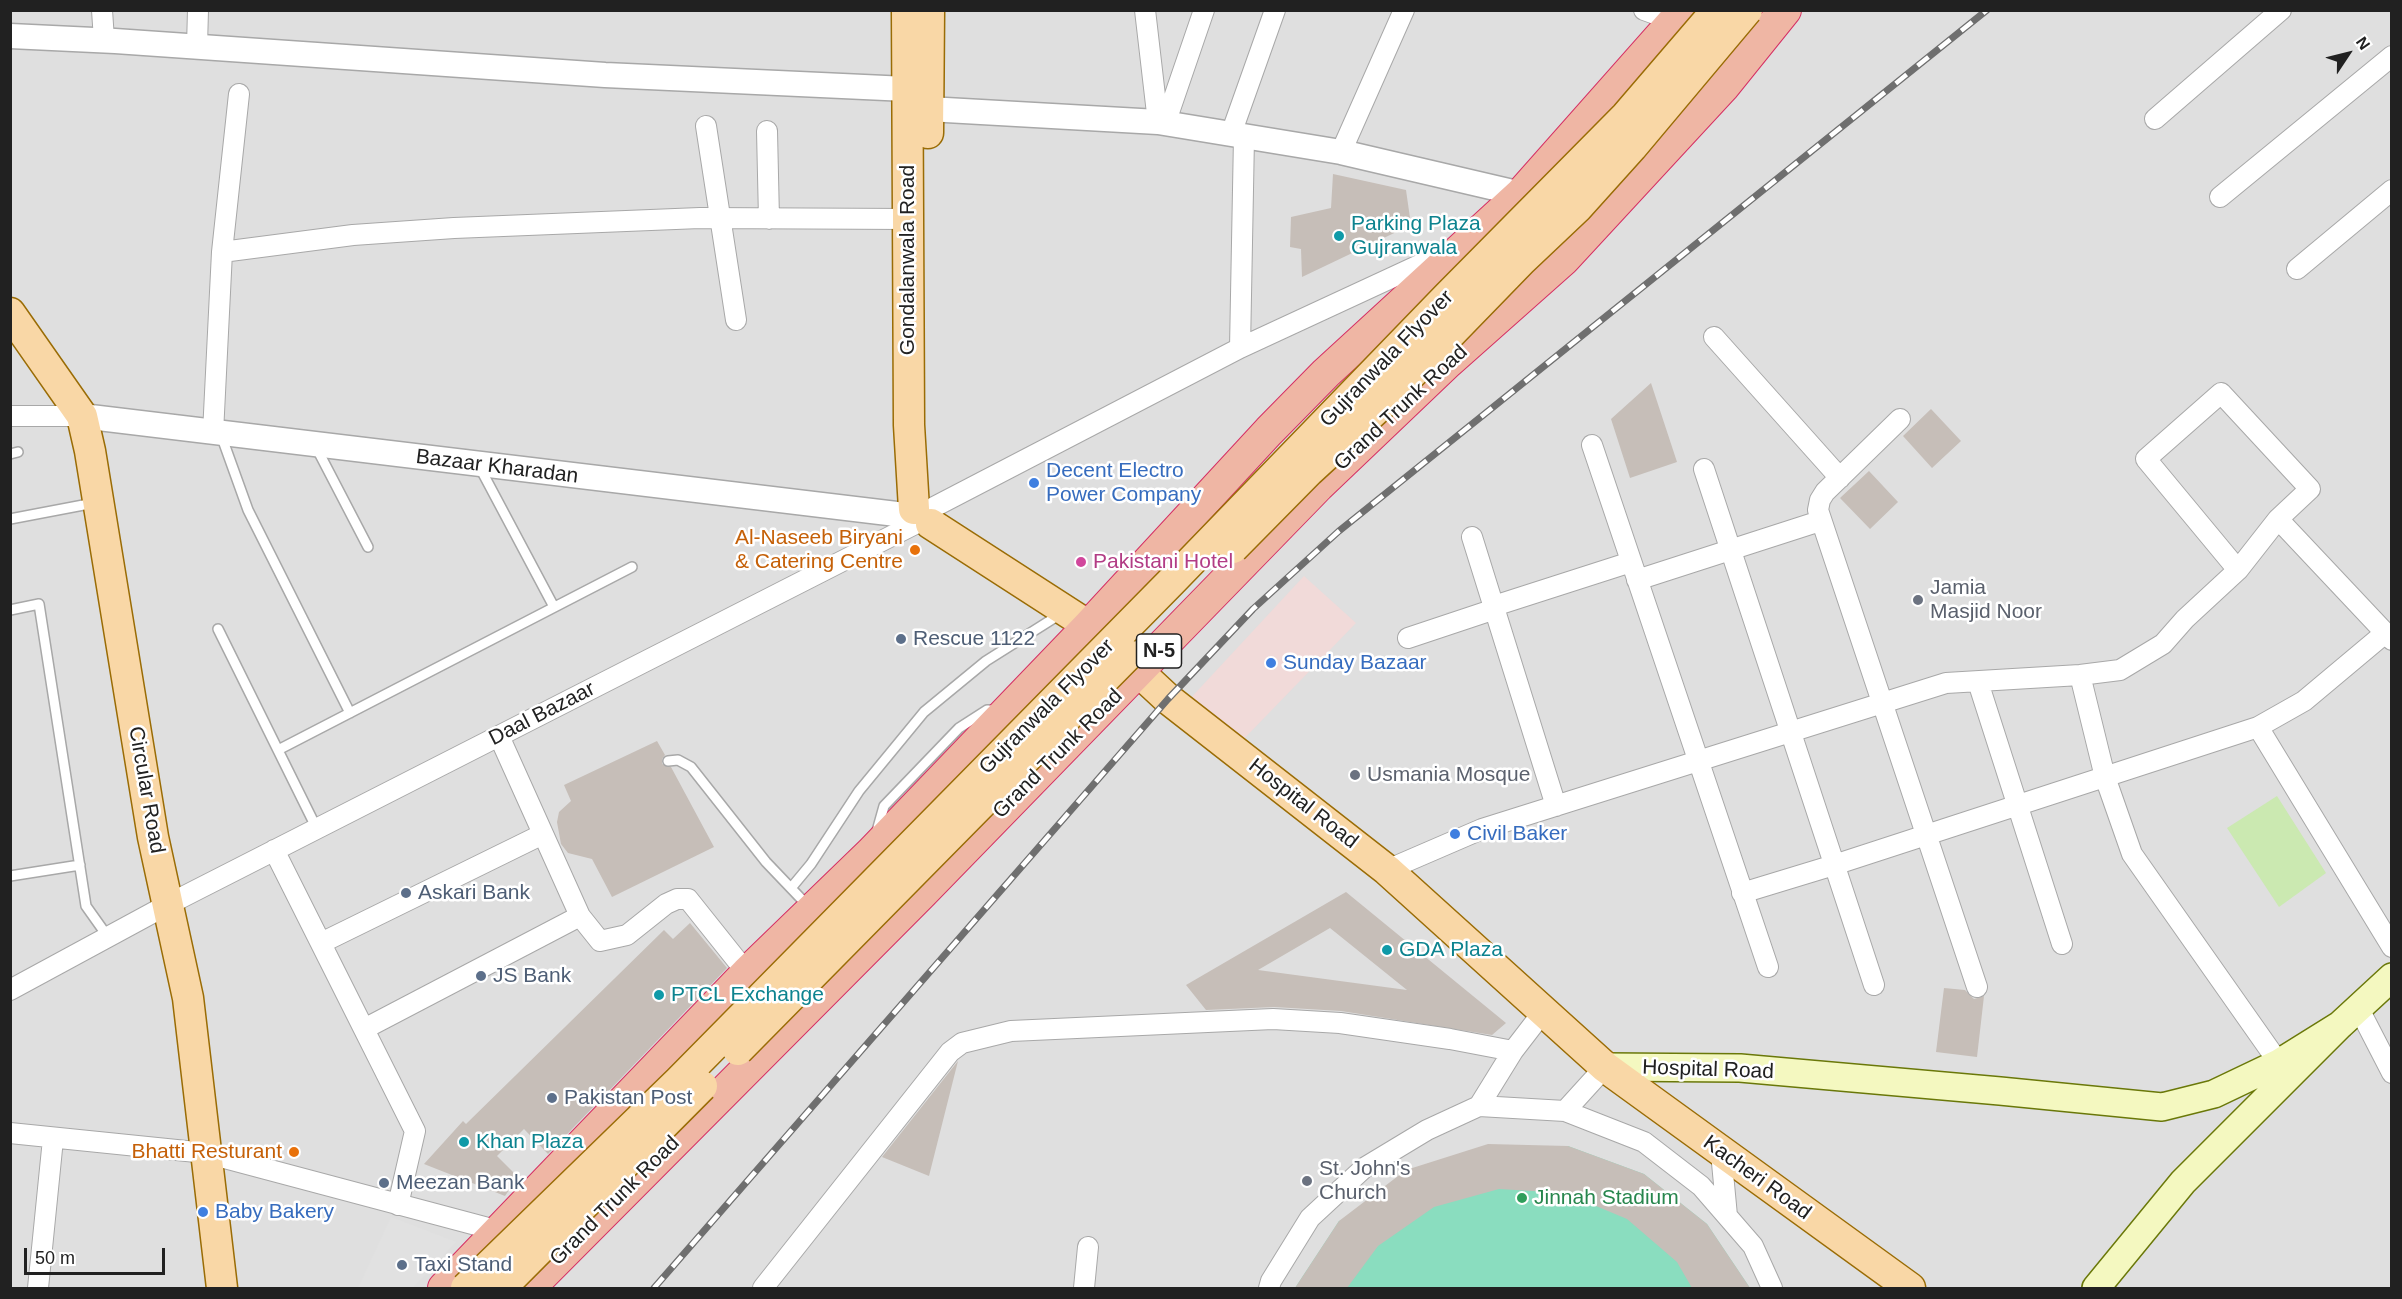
<!DOCTYPE html>
<style>
body{margin:0}
#map{position:relative;width:2402px;height:1299px;overflow:hidden;background:#f1efe9;font-family:Helvetica,sans-serif}
canvas{display:block}
.frame{position:absolute;inset:0;border:12px solid #212121;pointer-events:none}
.north{position:absolute;left:2318px;top:24px;width:60px;height:60px;-webkit-text-stroke:4px #fff;paint-order:stroke;rotate:55deg;font-size:16px;font-weight:700;line-height:24px;text-align:center;color:#212121}
.north::after{content:'';display:block;margin:auto;width:21px;height:27px;background:#212121;clip-path:polygon(50% 0,100% 100%,50% 72%,0 100%)}
.scale{position:absolute;left:24px;top:1248px;width:141px;height:27px;box-sizing:border-box;border:3px solid #212121;border-top:0;padding-left:8px;font-size:18px;line-height:21px;white-space:nowrap;color:#212121;-webkit-text-stroke:4px #fff;paint-order:stroke}
</style>
<div id="map">
<canvas width="2402" height="1299"></canvas>
<div class="frame"></div>
<div class="north">N</div>
<div class="scale">50 m</div>
</div>
<script>
const c = document.querySelector('canvas').getContext('2d');
c.lineJoin = 'round';
function paint(path, color) { c.fillStyle = color; c.fill(path, 'evenodd'); }
const poly = rows => new Path2D(rows.map(r => 'M' + r).join(''));
function stroke(path, color, width, dash) { c.strokeStyle = color; c.lineWidth = width; c.lineCap = dash ? 'butt' : 'round'; c.setLineDash(dash || []); c.stroke(path); }
function drawText(font, color, halo, rows, align = 'center') {
  c.font = font + ' Helvetica,sans-serif'; c.lineWidth = 5; c.setLineDash([]); c.textBaseline = 'middle'; c.strokeStyle = halo; c.fillStyle = color; for (const [text, x, y, turn = 0] of rows) {
    c.save(); c.translate(x, y); c.rotate((+turn || 0) * Math.PI / 180); c.textAlign = isNaN(turn) ? turn : align; if (halo) c.strokeText(text, 0, 0); c.fillText(text, 0, 0); c.restore();
  }
}
const residential = poly([
 [11,11,2391,11,2391,1288,11,1288]
]);
const commercial = poly([
 [1304,576,1356,623,1237,746,1187,702]
]);
const grass = poly([
 [2277,796,2326,873,2279,907,2227,828]
]);
const pitch = poly([
 [1568,1146,1644,1174,1707,1224,1750,1288,1295,1288,1339,1221]
]);
const parking = poly([
 [391,1217,456,1242,413,1288,358,1288]
]);
const building = poly([
 [1333,174,1406,190,1411,225,1302,277,1301,249,1290,247,1291,217,1331,208],
 [1651,383,1677,462,1630,478,1611,419],
 [1931,409,1961,441,1932,468,1903,436],
 [1869,471,1898,502,1870,529,1840,498],
 [657,741,665,755,662,759,662,764,671,767,714,847,612,897,592,859,568,853,561,844,557,822,559,812,571,801,564,785],
 [1346,892,1506,1023,1492,1035,1341,1011,1274,1007,1206,1010,1186,985],
 [1330,928,1407,990,1258,970],
 [690,923,727,968,548,1154,524,1129,497,1156,518,1177,505,1196,424,1164,463,1121,466,1124,664,930,673,939],
 [1944,988,1965,990,1974,999,1984,996,1977,1057,1936,1052],
 [958,1061,929,1176,882,1157],
 [1488,1144,1568,1146,1644,1174,1707,1224,1750,1288,1692,1288,1677,1262,1627,1219,1565,1193,1499,1189,1434,1207,1378,1246,1347,1288,1295,1288,1339,1221,1406,1170]
]);
const service = poly([
 [221,435,248,510,350,713],
 [316,447,368,547],
 [10,454,18,452],
 [479,466,554,607],
 [10,519,94,503],
 [10,610,39,604,86,906,108,937],
 [218,629,317,829],
 [278,750,632,567],
 [668,761,678,760,691,767,766,862,808,906],
 [877,831,884,806,959,728,987,710,995,710],
 [10,876,80,865],
 [791,888,811,864,859,791,924,712,986,661,1062,613]
]);
const minor = poly([
 [102,10,104,40],
 [1145,10,1158,122],
 [1644,10,1675,21],
 [197,46,198,10],
 [2155,119,2281,10],
 [1165,124,1204,10],
 [706,126,736,320],
 [767,131,769,219],
 [1231,134,1275,10],
 [1341,152,1404,10],
 [2220,197,2392,56],
 [222,252,353,235,454,228,700,218,909,219],
 [2297,269,2392,190],
 [1714,337,1840,478],
 [1240,348,1244,137],
 [10,416,82,416],
 [1900,419,1825,492,1820,500,1818,510,1977,987],
 [213,433,222,252,239,94],
 [1592,445,1768,967],
 [1704,469,1874,985],
 [934,507,1240,348,1445,253],
 [1472,537,1556,806],
 [2238,570,2146,459,2221,393,2310,489,2278,519],
 [1637,580,1820,521],
 [1494,606,1631,562],
 [1408,638,1495,609],
 [2080,675,2105,777,2132,854,2279,1063],
 [1978,682,2062,944],
 [2258,727,2392,947],
 [499,736,580,916,600,941,627,935,666,904,677,899,688,899,747,973],
 [274,850,415,1131,398,1205],
 [1387,870,1482,829,1946,683,2080,675,2120,670,2163,644,2185,619,2238,570,2278,519,2392,640],
 [1742,893,1834,865,2258,727,2304,701,2384,634],
 [321,943,543,834],
 [10,990,167,905,917,523],
 [2359,1009,2392,1073],
 [364,1029,580,916],
 [1479,1106,1513,1051,1543,1012],
 [1565,1111,1605,1067],
 [10,1133,206,1153,499,1231],
 [1721,1152,1727,1216],
 [38,1288,53,1139],
 [763,1288,950,1052,962,1043,1011,1031,1273,1019,1340,1023,1450,1039,1513,1051],
 [1084,1288,1088,1247],
 [1269,1288,1271,1281,1310,1218,1364,1168,1427,1130,1479,1106,1565,1111,1644,1142,1701,1186,1753,1246,1772,1288]
]);
const tertiary = poly([
 [10,36,115,41,605,75,907,89,928,109,1158,122,1341,152,1521,194],
 [82,416,913,516]
]);
const secondary = poly([
 [1605,1067,1740,1068,2000,1091,2162,1107,2214,1094,2279,1063,2340,1025],
 [2096,1288,2183,1182,2340,1025,2392,977]
]);
const primary = poly([
 [907,10,909,425,914,509],
 [928,133,929,10],
 [10,313,82,416,90,451,153,837,188,998,222,1288],
 [931,524,1089,626],
 [1139,672,1168,699,1387,870,1605,1067,1910,1288]
]);
const trunk = poly([
 [444,1288,747,973,871,853,1089,626,1269,431,1326,373,1521,194,1684,10],
 [529,1288,922,893,1318,486,1448,362,1564,259,1723,87,1785,10]
]);
const rail = poly([
 [654,1288,1168,699,1253,609,1339,531,1987,10]
]);
const primaryBridge = poly([
 [1233,548,1309,471,1384,402,1522,260,1578,207,1632,147,1747,10],
 [738,1050,1128,655],
 [466,1288,679,1081,1172,581,1447,297,1626,116,1717,10],
 [501,1288,702,1086]
]);
const markers = [
 [1339,236,6,"#0f9aa8"],
 [1034,483,6,"#3f7fe0"],
 [915,550,6,"#e8710a"],
 [1081,562,6,"#d1479c"],
 [1918,600,6,"#6b7280"],
 [901,639,6,"#5c6f8a"],
 [1271,663,6,"#3f7fe0"],
 [1355,775,6,"#6b7280"],
 [1455,834,6,"#3f7fe0"],
 [406,893,6,"#5c6f8a"],
 [1387,950,6,"#0f9aa8"],
 [481,976,6,"#5c6f8a"],
 [659,995,6,"#0f9aa8"],
 [552,1098,6,"#5c6f8a"],
 [464,1142,6,"#0f9aa8"],
 [294,1152,6,"#e8710a"],
 [1307,1181,6,"#6b7280"],
 [384,1183,6,"#5c6f8a"],
 [1522,1198,6,"#2e9e5b"],
 [203,1212,6,"#3f7fe0"],
 [402,1265,6,"#5c6f8a"]
];
const shields = [
 [1159,651,45]
];
const shieldNames = [
 ["N-5",1159,651]
];
const cultureNames = [
 ["Parking Plaza",1351,224],
 ["Gujranwala",1351,248],
 ["GDA Plaza",1399,950],
 ["PTCL Exchange",671,995],
 ["Khan Plaza",476,1142]
];
const streetNames = [
 ["Gondalanwala Road",908,260,-90],
 ["Gujranwala Flyover",1387,359,-46],
 ["Grand Trunk Road",1401,408,-43],
 ["Bazaar Kharadan",497,467,7],
 ["Gujranwala Flyover",1047,707,-45],
 ["Daal Bazaar",542,714,-27],
 ["Grand Trunk Road",1058,754,-45],
 ["Circular Road",146,790,80],
 ["Hospital Road",1303,804,38],
 ["Hospital Road",1708,1070,2],
 ["Kacheri Road",1757,1178,36],
 ["Grand Trunk Road",615,1201,-45]
];
const shopNames = [
 ["Decent Electro",1046,471],
 ["Power Company",1046,495],
 ["Sunday Bazaar",1283,663],
 ["Civil Baker",1467,834],
 ["Baby Bakery",215,1212]
];
const foodNames = [
 ["Al-Naseeb Biryani",903,538],
 ["& Catering Centre",903,562],
 ["Bhatti Resturant",282,1152]
];
const hotelNames = [
 ["Pakistani Hotel",1093,562]
];
const worshipNames = [
 ["Jamia",1930,588],
 ["Masjid Noor",1930,612],
 ["Usmania Mosque",1367,775],
 ["St. John's",1319,1169],
 ["Church",1319,1193]
];
const serviceNames = [
 ["Rescue 1122",913,639],
 ["Askari Bank",418,893],
 ["JS Bank",493,976],
 ["Pakistan Post",564,1098],
 ["Meezan Bank",396,1183],
 ["Taxi Stand",414,1265]
];
const leisureNames = [
 ["Jinnah Stadium",1534,1198]
];
paint(residential, '#dfdfdf');
paint(commercial, '#f1dad9');
paint(grass, '#cbe9b1');
paint(pitch, '#8addbf');
paint(parking, '#e1e1e1');
paint(building, '#c6beb8');
stroke(service, '#a8a8a8', 12);
stroke(minor, '#a8a8a8', 22);
stroke(tertiary, '#a8a8a8', 27);
stroke(secondary, '#6a7809', 30);
stroke(primary, '#9a6c05', 33);
stroke(trunk, '#d62f64', 34);
stroke(service, '#fff', 9);
stroke(minor, '#fff', 20);
stroke(tertiary, '#fff', 24);
stroke(secondary, '#f4f8c0', 27);
stroke(primary, '#f9d7a6', 30);
stroke(trunk, '#efb6a4', 32);
stroke(rail, '#6f6f6f', 7);
stroke(rail, '#fff', 4.5, [14]);
stroke(primaryBridge, '#9a6c05', 33, []);
stroke(primaryBridge, '#f9d7a6', 30);
for (const [x, y, r, color] of markers) { const dot = new Path2D(); dot.arc(x, y, r, 0, 2 * Math.PI); c.fillStyle = color; c.fill(dot); stroke(dot, '#fff', 2); }
for (const [x, y, w] of shields) { const box = new Path2D(); box.roundRect(x - w / 2, y - 17, w, 34, 4.5); c.fillStyle = '#fff'; c.fill(box); stroke(box, '#212121', 1.5); }
drawText('bold 20px', '#212121', null, shieldNames);
drawText('21px', '#0d838f', '#fff', cultureNames, 'left');
drawText('21px', '#212121', '#fff', streetNames);
drawText('21px', '#366cbe', '#fff', shopNames, 'left');
drawText('21px', '#c56008', '#fff', foodNames, 'right');
drawText('21px', '#b23c85', '#fff', hotelNames, 'left');
drawText('21px', '#5b616d', '#fff', worshipNames, 'left');
drawText('21px', '#4e5e75', '#fff', serviceNames, 'left');
drawText('21px', '#27864d', '#fff', leisureNames, 'left');
</script>
